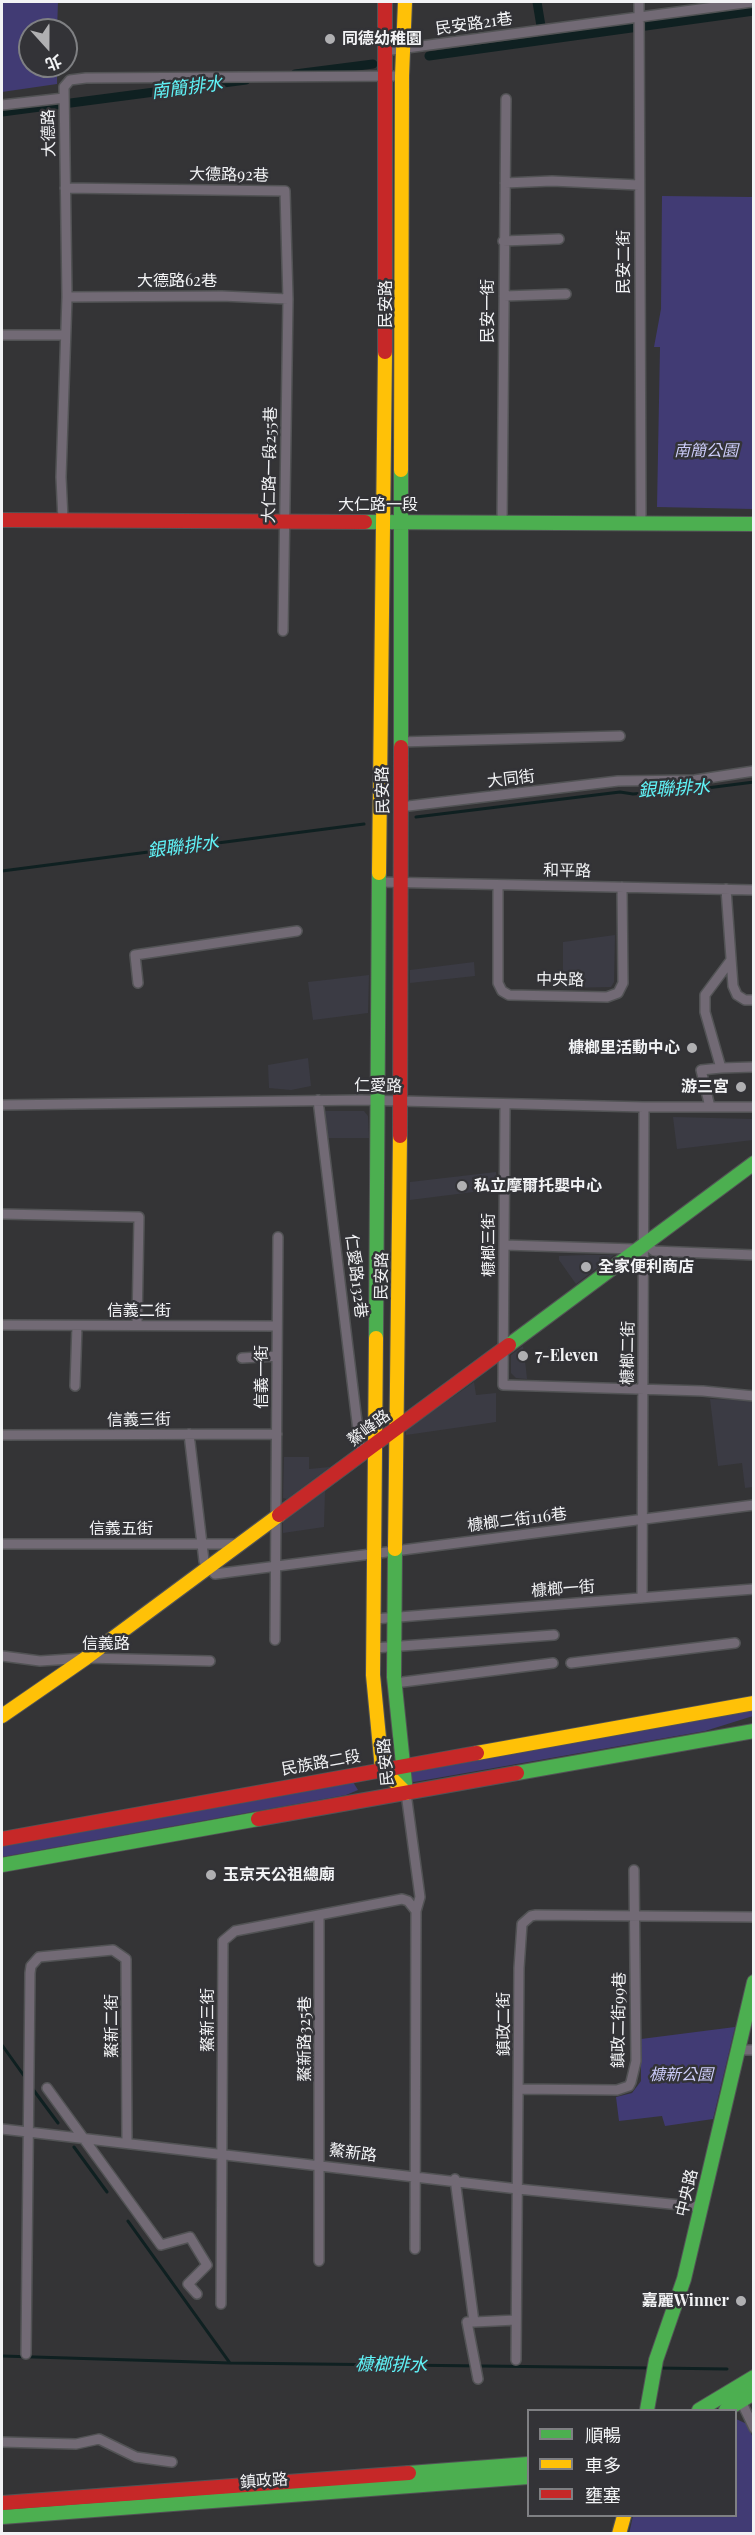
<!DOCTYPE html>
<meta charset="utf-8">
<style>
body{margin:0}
#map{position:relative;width:755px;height:2535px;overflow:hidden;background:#343436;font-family:"Playfair Display","Noto Sans TC",serif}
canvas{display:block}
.frame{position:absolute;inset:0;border:3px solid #f2f3f5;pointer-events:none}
.legend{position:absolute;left:527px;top:2409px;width:210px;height:108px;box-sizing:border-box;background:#333337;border:2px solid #7f8083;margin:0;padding:8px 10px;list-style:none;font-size:18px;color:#f2f3f5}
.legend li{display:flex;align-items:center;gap:12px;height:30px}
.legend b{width:30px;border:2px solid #7f8083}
.north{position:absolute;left:18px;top:18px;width:60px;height:60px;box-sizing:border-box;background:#333337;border:2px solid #7f8083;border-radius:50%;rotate:159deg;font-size:16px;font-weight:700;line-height:24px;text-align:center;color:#f2f3f5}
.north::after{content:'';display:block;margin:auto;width:21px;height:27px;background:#b0b0b2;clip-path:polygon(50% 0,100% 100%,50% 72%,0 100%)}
</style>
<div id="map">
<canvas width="755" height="2535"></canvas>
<div class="frame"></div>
<ul class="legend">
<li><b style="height:8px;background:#4caf50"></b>順暢</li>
<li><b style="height:8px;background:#ffc107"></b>車多</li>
<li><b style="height:8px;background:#c62828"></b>壅塞</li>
</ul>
<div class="north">北</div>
</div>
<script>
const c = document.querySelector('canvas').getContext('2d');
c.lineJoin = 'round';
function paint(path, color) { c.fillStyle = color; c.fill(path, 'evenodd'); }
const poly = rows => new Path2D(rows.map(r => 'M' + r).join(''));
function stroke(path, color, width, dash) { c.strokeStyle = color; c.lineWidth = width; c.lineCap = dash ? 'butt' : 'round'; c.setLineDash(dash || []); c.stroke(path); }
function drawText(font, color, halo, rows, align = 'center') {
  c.font = font + ' "Playfair Display","Noto Sans TC",serif'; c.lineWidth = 5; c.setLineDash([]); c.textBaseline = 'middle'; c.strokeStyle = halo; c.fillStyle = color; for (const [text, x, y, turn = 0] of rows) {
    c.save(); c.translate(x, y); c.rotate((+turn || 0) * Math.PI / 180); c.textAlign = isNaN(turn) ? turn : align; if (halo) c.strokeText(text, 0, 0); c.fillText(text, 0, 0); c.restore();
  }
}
const built = poly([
 [615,935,614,982,611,987,563,988,563,942],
 [474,962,475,976,410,983,410,970],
 [369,975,368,1013,313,1020,308,982],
 [308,1058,311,1086,291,1090,269,1088,268,1065],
 [325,1111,364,1111,368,1116,369,1138,328,1138],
 [673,1117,753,1119,753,1140,677,1149],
 [496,1172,497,1189,410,1200,410,1182],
 [586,1255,614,1255,576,1284,559,1260,559,1256],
 [523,1346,526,1369,527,1379,516,1378,511,1373,511,1355],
 [474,1382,476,1395,496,1393,496,1422,406,1435,406,1430],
 [710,1399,753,1400,753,1487,745,1488,742,1463,718,1466],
 [284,1457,309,1457,309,1469,330,1467,287,1499,283,1498],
 [325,1491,324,1527,283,1533,283,1522]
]);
const green = poly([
 [2,2,58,2,57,30,30,30,30,66,57,66,57,84,2,92],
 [662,196,753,197,753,509,657,507,660,347,654,347,661,309],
 [753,1709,753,1716,705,1731,414,1782,411,1781,409,1774,412,1772],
 [353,1782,358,1790,346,1795,2,1857,2,1845],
 [735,2027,713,2119,665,2126,662,2116,619,2121,616,2097,632,2093,641,2081,641,2039],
 [736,2419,747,2424,753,2438,753,2533,629,2534,633,2516,736,2516]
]);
const stream = poly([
 [416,817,620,792,633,794,699,789,754,782],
 [2,871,364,824],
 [2,2045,27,2080],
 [32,2088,58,2123],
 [74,2147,107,2192],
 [128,2221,230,2363,651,2368],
 [2,2356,230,2363],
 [658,2368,727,2369]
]);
const canal = poly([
 [537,2,543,38],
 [429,56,754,11],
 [295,74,373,64],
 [2,112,246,80]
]);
const street = poly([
 [639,2,641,522],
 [384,51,752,2],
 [2,105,64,98],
 [505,183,552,181,639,185],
 [65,188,285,191,288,299,283,631],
 [503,241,559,239],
 [504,296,566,294],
 [67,297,222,296,288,299],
 [2,335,65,335],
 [63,520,61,477,67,297,64,87,70,80,86,78,402,76],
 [502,523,506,99],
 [399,742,620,736],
 [400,807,618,781,695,780,754,771],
 [379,882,754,890],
 [498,885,498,983,502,991,509,995,607,997,618,993,623,983,622,887],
 [726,889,733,986,737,995,745,1000,754,1000],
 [138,983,135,955,297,931],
 [721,1068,754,1067],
 [318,1100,361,1455],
 [2,1105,361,1100,644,1107,754,1107],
 [505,1105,503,1385,703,1391,754,1396],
 [710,1107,701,1070,721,1068,705,1012,705,995,731,960],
 [2,1214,139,1217,137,1325],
 [644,1243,654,1251,754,1255],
 [504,1245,635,1249],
 [2,1325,277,1326],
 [242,1358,277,1356],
 [75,1386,77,1326],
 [189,1434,204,1561,215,1574,754,1505],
 [2,1435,277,1434],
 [2,1544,239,1544],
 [642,1598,644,1107],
 [374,1619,754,1589],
 [275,1640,278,1237],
 [374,1648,554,1635],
 [2,1656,40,1661,86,1658,210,1661],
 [571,1663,735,1643],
 [395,1683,553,1663],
 [406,1793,420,1897,416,1911,415,2249],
 [737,2050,754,2050],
 [47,2088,161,2245,190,2237,207,2265,188,2284,197,2294],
 [519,2089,617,2090,629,2086,631,2082,636,2061,634,1870],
 [2,2129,518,2189,701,2207],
 [455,2179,474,2322,467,2322,478,2379],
 [319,2261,319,1915],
 [221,2304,223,1941,235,1931,402,1899,408,1901,416,1911],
 [474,2322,516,2320],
 [26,2354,30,1973,31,1966,39,1957,113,1950,126,1959,127,2142],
 [516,2360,519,1968,522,1924,531,1916,536,1915,754,1917],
 [741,2401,754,2428],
 [2,2442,76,2444,99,2439,136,2457,172,2462]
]);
const fast = poly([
 [365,522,754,524],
 [401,747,401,470],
 [376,1338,379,873],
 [509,1345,754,1163],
 [395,1549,394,1677,406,1793],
 [517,1773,754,1731],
 [2,1865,258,1819],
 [647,2410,656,2360,684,2279,754,1982],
 [699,2410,754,2377],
 [726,2410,754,2393],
 [409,2473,528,2464],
 [2,2517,528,2477]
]);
const slow = poly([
 [401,470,402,76,405,2],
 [379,873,385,352],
 [376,1338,373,1675,382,1769,406,1793],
 [395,1549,400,1136],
 [2,1716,86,1658,279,1515],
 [477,1753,754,1703],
 [619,2534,624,2516]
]);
const jam = poly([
 [385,2,385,352],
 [2,520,365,522],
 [400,1136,401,747],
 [279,1515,509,1345],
 [258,1819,517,1773],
 [2,1839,477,1753],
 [2,2503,409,2473]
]);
const markers = [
 [330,39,6,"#b0b0b2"],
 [692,1048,6,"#b0b0b2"],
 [741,1087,6,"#b0b0b2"],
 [462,1186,6,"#b0b0b2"],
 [586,1267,6,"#b0b0b2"],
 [523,1356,6,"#b0b0b2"],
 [211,1875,6,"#b0b0b2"],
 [741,2301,6,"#b0b0b2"]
];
const streetNames = [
 ["民安路21巷",474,24,-8],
 ["大德路",49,133,-91],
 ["大德路92巷",229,175,1],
 ["民安二街",624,262,-90],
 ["大德路62巷",177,281],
 ["民安路",386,304,-90],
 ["民安一街",488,311,-90],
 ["大仁路一段255巷",270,465,-89],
 ["大仁路一段",378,505],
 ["大同街",511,779,-7],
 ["民安路",383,790,-91],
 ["和平路",567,871,1],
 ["中央路",560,980,1],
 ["仁愛路",378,1086,1],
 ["槺榔三街",489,1245,-90],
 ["仁愛路132巷",356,1276,83],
 ["民安路",382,1276,-89],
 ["信義二街",139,1311],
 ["槺榔二街",628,1353,-89],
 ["信義一街",262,1377,-90],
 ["信義三街",139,1420,-1],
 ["鰲峰路",369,1428,-37],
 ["槺榔二街116巷",517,1520,-7],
 ["信義五街",121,1529],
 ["槺榔一街",563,1589,-4],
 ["信義路",106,1644],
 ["民安路",386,1762,-95],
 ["民族路二段",321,1763,-10],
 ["鰲新三街",208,2020,-90],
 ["鎮政二街99巷",619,2020,-89],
 ["鎮政二街",504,2024,-90],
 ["鰲新二街",112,2026,-90],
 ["鰲新路325巷",305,2039,-90],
 ["鰲新路",353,2153,7],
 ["中央路",687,2193,-77],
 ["鎮政路",264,2481,-4]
];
const poiNames = [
 ["同德幼稚園",342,39],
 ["槺榔里活動中心",680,1048,"right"],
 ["游三宮",729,1087,"right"],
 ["私立摩爾托嬰中心",474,1186],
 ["全家便利商店",598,1267],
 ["7-Eleven",535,1356],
 ["玉京天公祖總廟",223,1875],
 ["嘉麗Winner",729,2301,"right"]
];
const parkNames = [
 ["南簡公園",706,451],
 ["槺新公園",681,2075]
];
const waterNames = [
 ["南簡排水",187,88,-7],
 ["銀聯排水",674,789,-3],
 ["銀聯排水",183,847,-7],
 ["槺榔排水",391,2365,1]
];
paint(built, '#3b3b44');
paint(green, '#413b74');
stroke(stream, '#0f2021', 3);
stroke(canal, '#0f2021', 9);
stroke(street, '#525355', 12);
stroke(fast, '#525355', 16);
stroke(slow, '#525355', 16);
stroke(jam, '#525355', 16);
stroke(street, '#726a75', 9);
stroke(fast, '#4caf50', 14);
stroke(slow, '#ffc107', 14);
stroke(jam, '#c62828', 14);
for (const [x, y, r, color] of markers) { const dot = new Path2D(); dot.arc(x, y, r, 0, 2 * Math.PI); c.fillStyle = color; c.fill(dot); stroke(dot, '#333337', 2); }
drawText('16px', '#f2f3f5', '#333337', streetNames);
drawText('bold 16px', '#f2f3f5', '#333337', poiNames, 'left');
drawText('italic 16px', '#cdcdfa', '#333337', parkNames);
drawText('italic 18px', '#60f3f7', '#333337', waterNames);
</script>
